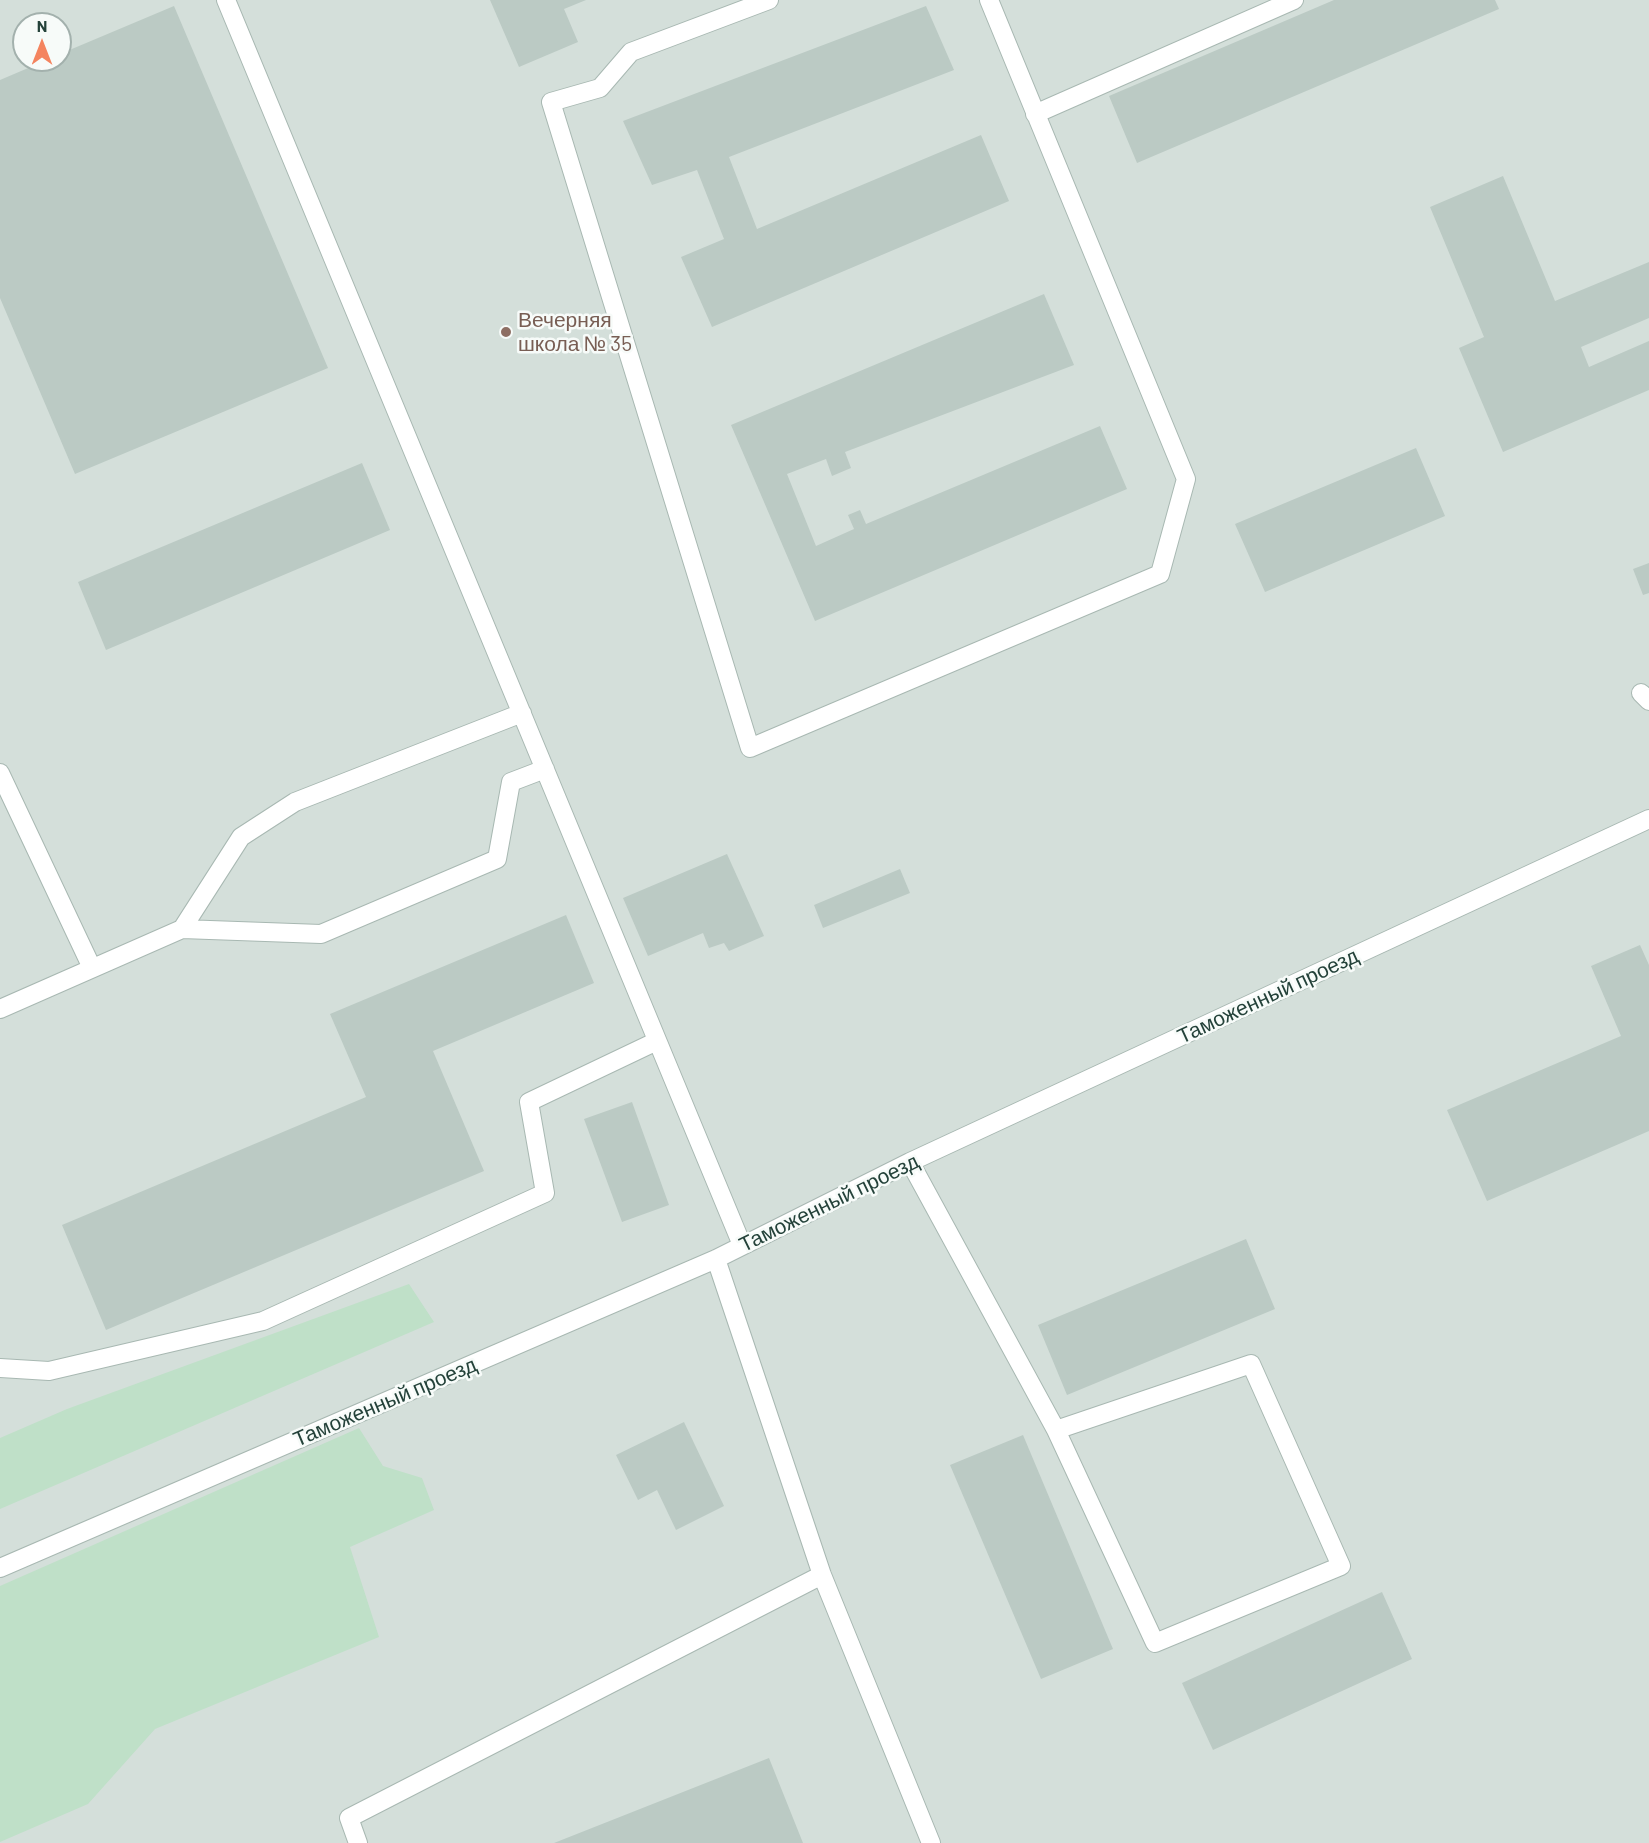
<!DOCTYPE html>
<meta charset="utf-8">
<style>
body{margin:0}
#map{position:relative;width:1649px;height:1843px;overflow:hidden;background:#e6efeb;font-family:Barlow,sans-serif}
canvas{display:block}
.north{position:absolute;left:12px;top:12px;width:60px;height:60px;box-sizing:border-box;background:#f7fbf9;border:2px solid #a3b1ad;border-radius:50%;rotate:0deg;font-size:16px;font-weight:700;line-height:24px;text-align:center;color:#24423a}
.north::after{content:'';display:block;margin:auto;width:21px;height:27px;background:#f4845f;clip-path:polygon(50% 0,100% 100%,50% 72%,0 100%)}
</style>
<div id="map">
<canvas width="1649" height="1843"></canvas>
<div class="north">N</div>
</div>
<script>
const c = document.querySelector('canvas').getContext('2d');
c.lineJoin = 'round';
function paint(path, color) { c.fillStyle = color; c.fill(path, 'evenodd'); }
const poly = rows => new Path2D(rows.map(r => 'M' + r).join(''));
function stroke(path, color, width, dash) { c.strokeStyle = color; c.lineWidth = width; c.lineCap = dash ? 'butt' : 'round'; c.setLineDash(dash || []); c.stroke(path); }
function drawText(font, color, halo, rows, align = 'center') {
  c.font = font + ' Barlow,sans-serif'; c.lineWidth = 5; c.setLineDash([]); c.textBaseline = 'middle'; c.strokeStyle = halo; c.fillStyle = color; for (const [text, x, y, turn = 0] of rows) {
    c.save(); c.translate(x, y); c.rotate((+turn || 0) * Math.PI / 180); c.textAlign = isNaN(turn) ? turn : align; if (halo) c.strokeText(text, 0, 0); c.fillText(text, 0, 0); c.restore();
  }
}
const built = poly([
 [0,0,1649,0,1649,1843,0,1843],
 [24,24,60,24,60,60,24,60]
]);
const green = poly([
 [409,1284,434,1322,0,1509,0,1438,67,1409],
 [359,1428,383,1466,422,1478,434,1510,350,1547,379,1637,155,1729,88,1804,0,1842,0,1586]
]);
const building = poly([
 [490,0,586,0,564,9,578,42,519,67],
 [1334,0,1495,0,1499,9,1137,163,1109,96],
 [174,6,328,368,75,474,0,298,0,80,47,60,60,60,60,54],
 [926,6,954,70,729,157,757,229,981,135,1009,201,712,327,681,257,724,239,697,170,652,185,623,121],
 [1503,176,1555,301,1649,262,1649,318,1581,347,1589,367,1649,341,1649,390,1503,452,1459,348,1484,337,1430,207],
 [1044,294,1074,365,845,452,851,468,832,476,826,459,787,474,816,546,854,529,848,515,860,510,866,524,1100,426,1127,489,815,621,731,425],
 [1416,448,1445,516,1265,592,1235,524],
 [362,463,390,530,106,650,78,582],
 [1649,563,1649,593,1643,595,1633,569],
 [727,854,764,936,729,951,724,943,709,948,703,933,648,956,623,898],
 [900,869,910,893,823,928,814,905],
 [566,915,594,983,433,1051,484,1171,106,1330,62,1225,366,1097,330,1014],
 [1640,945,1649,965,1649,1131,1487,1201,1447,1110,1621,1036,1591,966],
 [632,1102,669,1205,622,1222,584,1119],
 [1246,1239,1275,1309,1067,1395,1038,1325],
 [684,1422,724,1506,676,1530,657,1490,638,1500,616,1455],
 [1023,1435,1113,1649,1041,1679,950,1465],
 [1382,1592,1412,1659,1213,1750,1182,1683],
 [769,1758,803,1843,554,1843]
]);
const minor = poly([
 [226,0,742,1245],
 [769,0,631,52,600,88,551,102,750,748,1160,574,1186,479,989,0],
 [1035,114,1294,0],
 [1641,693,1649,701],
 [0,773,92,968],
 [182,929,241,837,295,802,522,713],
 [0,1009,182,929,321,934,497,859,511,782,545,769],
 [910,1162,1056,1430,1155,1643,1341,1566,1251,1364,1056,1430],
 [716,1259,822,1575,931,1843],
 [0,1368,49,1371,263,1321,545,1193,529,1102,657,1041],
 [0,1568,716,1259,910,1162,1649,819],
 [358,1843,349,1818,822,1575]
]);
const markers = [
 [506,332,6,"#8d6e63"]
];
const educationNames = [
 ["Вечерняя",518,320],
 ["школа № 35",518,344]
];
const streetNames = [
 ["Таможенный проезд",1268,996,-25],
 ["Таможенный проезд",829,1203,-26],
 ["Таможенный проезд",385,1402,-23]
];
paint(built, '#d4dfda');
paint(green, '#bfe0c8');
paint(building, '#bbcac4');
stroke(minor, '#a8b8b2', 20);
stroke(minor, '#fff', 18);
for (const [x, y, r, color] of markers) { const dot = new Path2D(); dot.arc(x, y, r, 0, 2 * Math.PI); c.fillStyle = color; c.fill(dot); stroke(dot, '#f7fbf9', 2); }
drawText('21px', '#785e54', '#f7fbf9', educationNames, 'left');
drawText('21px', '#24423a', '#f7fbf9', streetNames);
</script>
